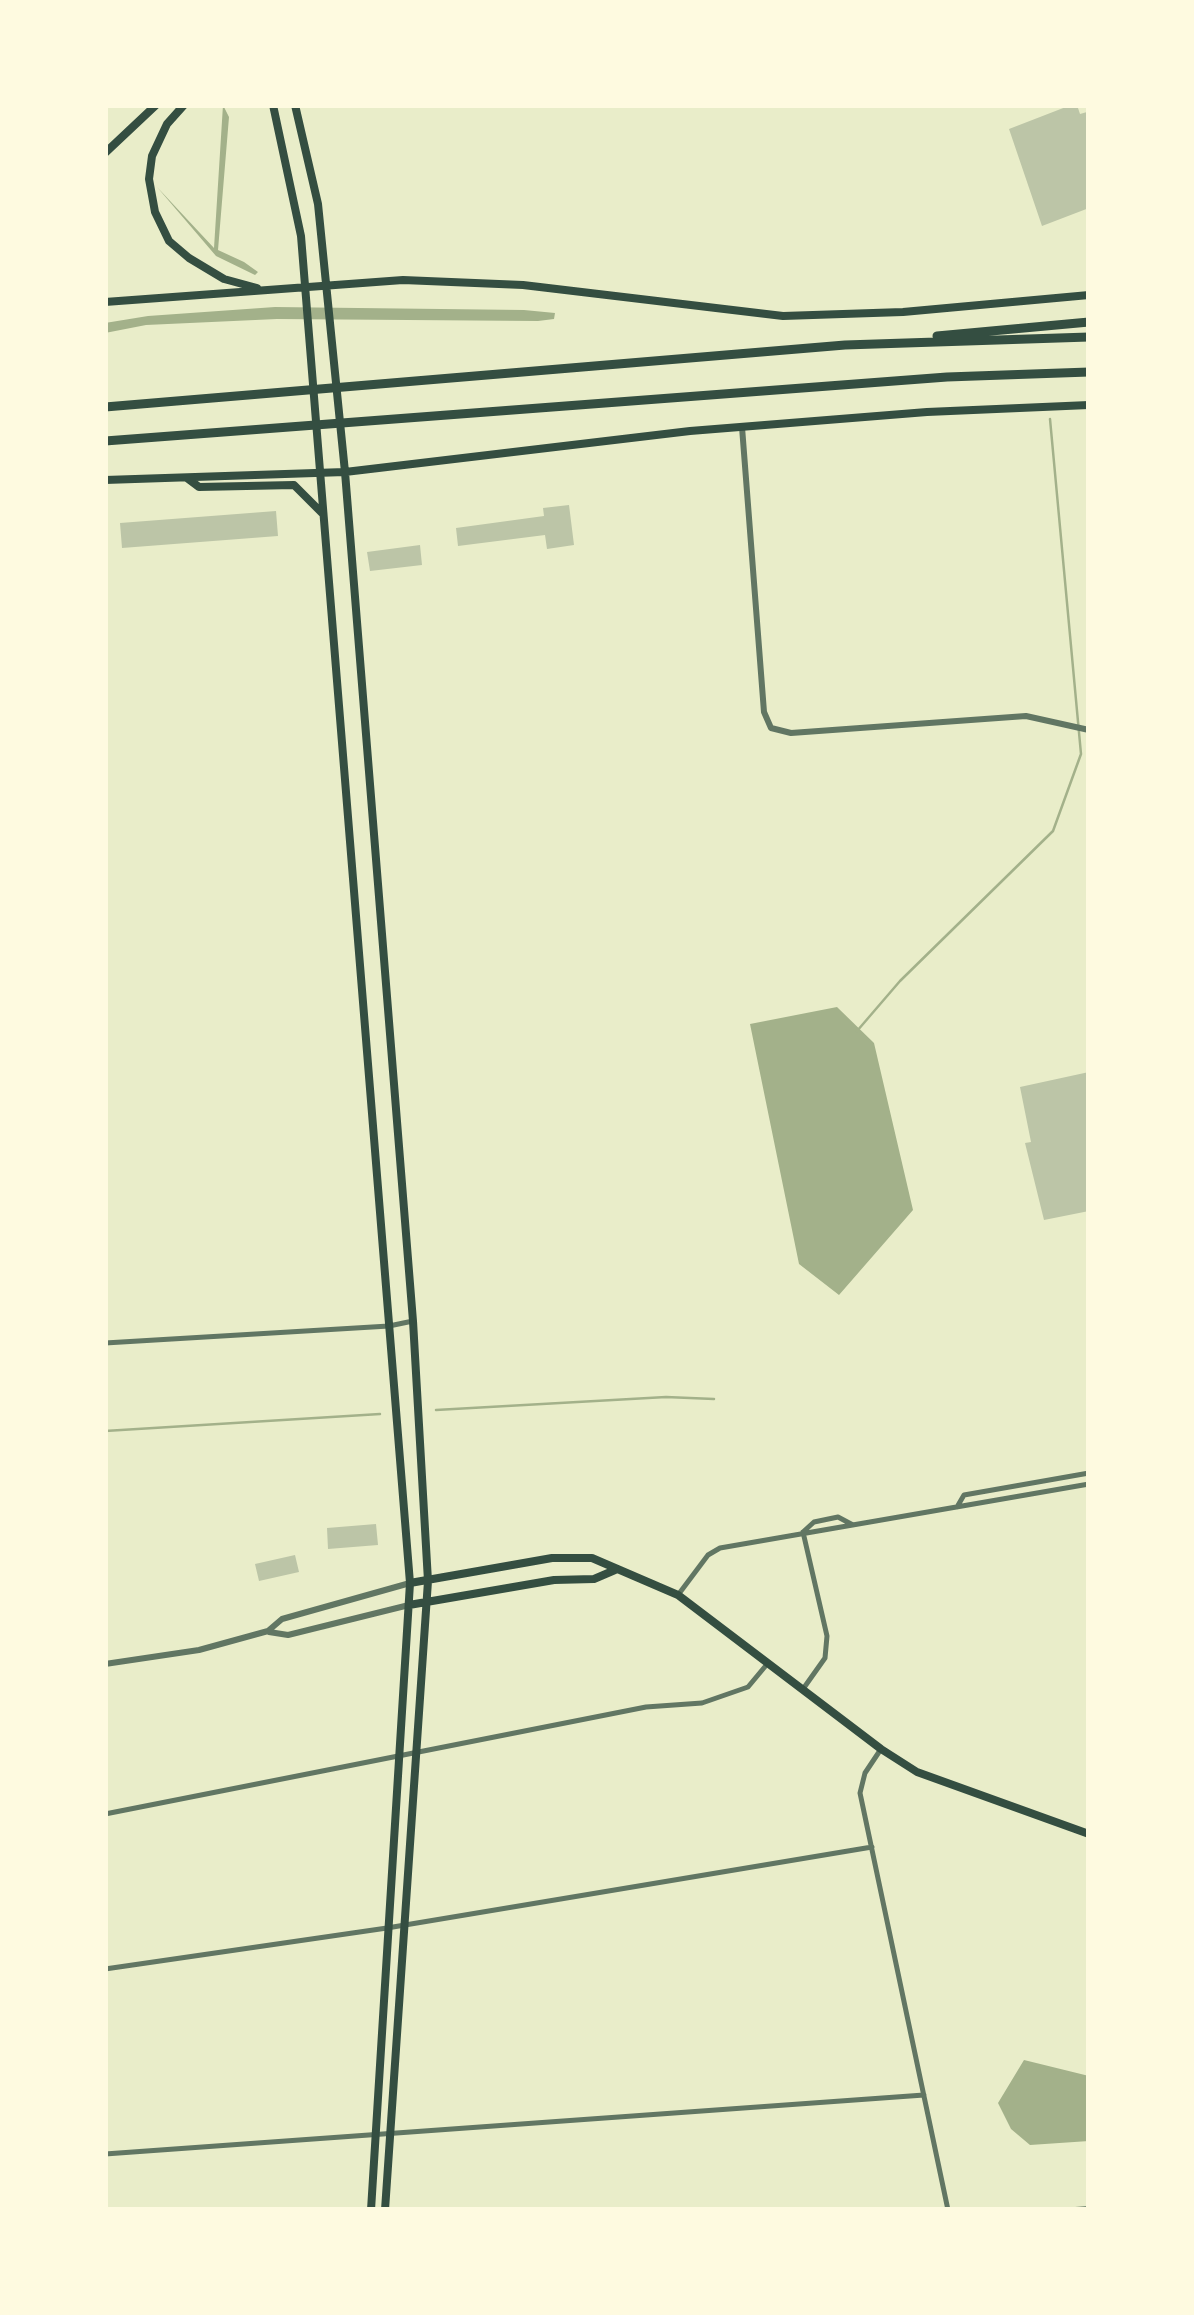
<!DOCTYPE html>
<style>
body{margin:0}
#map{position:relative;width:1194px;height:2315px;overflow:hidden;background:#e9edc9;font-family:"Fira Sans",sans-serif}
canvas{display:block}
.frame{position:absolute;inset:0;border:108px solid #fefae0;pointer-events:none}
</style>
<div id="map">
<canvas width="1194" height="2315"></canvas>
<div class="frame"></div>
</div>
<script>
const c = document.querySelector('canvas').getContext('2d');
c.lineJoin = 'round';
function paint(path, color) { c.fillStyle = color; c.fill(path, 'evenodd'); }
const poly = rows => new Path2D(rows.map(r => 'M' + r).join(''));
function stroke(path, color, width, dash) { c.strokeStyle = color; c.lineWidth = width; c.lineCap = dash ? 'butt' : 'round'; c.setLineDash(dash || []); c.stroke(path); }
const water = poly([
 [223,105,229,117,218,250,244,262,258,272,255,275,216,256,157,187,214,248],
 [275,307,524,310,555,313,554,319,538,321,277,319,146,325,105,333,105,323,148,316],
 [837,1007,874,1043,913,1210,839,1295,799,1264,750,1024],
 [1024,2060,1089,2076,1089,2141,1030,2145,1011,2129,998,2103]
]);
const stream = poly([
 [857,1031,900,981,1053,831,1081,754,1050,419],
 [436,1410,666,1397,714,1399],
 [105,1431,380,1414]
]);
const building = poly([
 [1071,105,1077,105,1080,114,1087,112,1089,117,1089,208,1042,226,1009,129],
 [569,505,574,545,547,549,545,535,458,546,456,528,544,516,543,508],
 [276,511,278,536,122,548,120,523],
 [420,545,422,565,370,571,367,552],
 [1089,1072,1089,1211,1044,1220,1025,1143,1031,1142,1020,1087],
 [376,1524,378,1545,328,1549,327,1528],
 [295,1555,299,1572,259,1581,255,1564]
]);
const minor = poly([
 [105,1343,389,1326,413,1321],
 [957,1507,964,1495,1089,1473],
 [803,1532,814,1522,838,1517,853,1525],
 [678,1595,708,1555,720,1548,1089,1484],
 [803,1689,825,1658,827,1636,803,1532],
 [881,1749,865,1773,860,1793,948,2210],
 [105,1814,646,1707,702,1703,748,1687,768,1663],
 [105,1969,387,1928,872,1847],
 [105,2154,924,2095]
]);
const tertiary = poly([
 [742,427,764,712,771,728,791,733,1026,716,1089,730],
 [269,1632,288,1635,409,1605],
 [105,1664,199,1650,268,1631,282,1619,410,1583]
]);
const secondary = poly([
 [184,105,167,124,152,156,149,179,155,212,169,241,189,258,224,279,257,288],
 [273,105,301,236,410,1583],
 [295,105,318,204,345,472,413,1321,428,1581],
 [105,153,156,105],
 [105,302,403,280,523,285,783,316,903,312,1089,295],
 [187,478,199,487,294,485,322,513],
 [105,480,345,472,690,431,927,412,1089,405]
]);
const primary = poly([
 [409,1605,554,1580,594,1579,615,1570],
 [371,2210,410,1583,552,1558,592,1558,678,1595,881,1749,917,1772,1089,1834],
 [385,2210,428,1581]
]);
const motorway = poly([
 [937,336,1089,322],
 [105,407,845,345,1089,337],
 [105,441,947,377,1089,372]
]);
const rail = poly([
 [1056,2210,1089,2207]
]);
paint(water, '#a3b18a');
stroke(stream, '#a3b18a', 2.5);
paint(building, '#bcc5a7');
stroke(minor, '#617663', 5);
stroke(tertiary, '#617663', 6);
stroke(secondary, '#344e41', 8);
stroke(primary, '#344e41', 8);
stroke(motorway, '#344e41', 9);
stroke(rail, '#7c8e77', 2.5);
</script>
